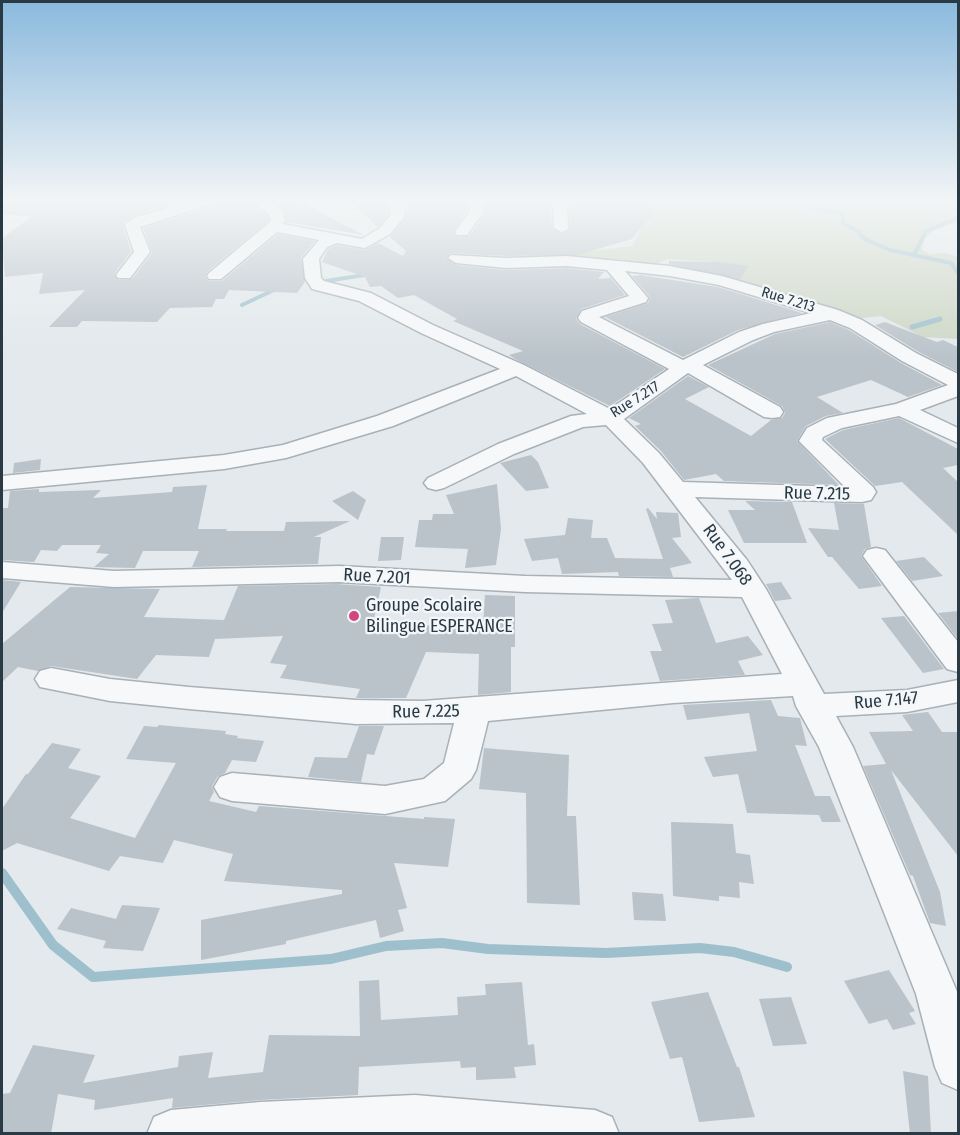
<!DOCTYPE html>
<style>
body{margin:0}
#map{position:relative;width:960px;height:1135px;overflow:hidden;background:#e3e9ec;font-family:"Fira Sans Condensed",sans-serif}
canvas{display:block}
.frame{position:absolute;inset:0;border:3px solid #2a3a45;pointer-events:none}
</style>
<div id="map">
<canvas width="960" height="1135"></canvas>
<div class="frame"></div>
</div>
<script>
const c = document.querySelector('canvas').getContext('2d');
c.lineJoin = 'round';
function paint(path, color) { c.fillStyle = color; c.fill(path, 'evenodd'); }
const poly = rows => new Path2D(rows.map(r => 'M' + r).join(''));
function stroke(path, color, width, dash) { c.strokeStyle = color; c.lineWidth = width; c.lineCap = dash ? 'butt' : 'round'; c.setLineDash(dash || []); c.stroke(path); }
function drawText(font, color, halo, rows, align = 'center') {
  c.font = font + ' "Fira Sans Condensed",sans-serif'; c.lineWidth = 4.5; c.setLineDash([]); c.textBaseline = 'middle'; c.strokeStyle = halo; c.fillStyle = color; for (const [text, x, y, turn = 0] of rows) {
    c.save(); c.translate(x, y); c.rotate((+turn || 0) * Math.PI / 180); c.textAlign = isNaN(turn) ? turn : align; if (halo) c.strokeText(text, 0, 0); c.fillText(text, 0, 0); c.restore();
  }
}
const green = poly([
 [648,200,958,200,958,222,935,230,924,240,922,250,930,254,947,253,958,257,958,339,923,337,881,316,862,318,802,298,777,295,708,277,704,270,715,262,667,259,653,266,624,264,622,259,602,264,558,257,571,253,633,246,642,226,633,208,653,203]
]);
const streamFar2 = poly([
 [799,200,808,204,806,207,843,214,843,223,860,232,861,236,869,241,890,250,951,263,958,273],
 [914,255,926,231,958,218],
 [326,281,371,274],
 [242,305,278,288]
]);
const streamFar1 = poly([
 [912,327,940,319]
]);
const stream = poly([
 [2,873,53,945,93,977,331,959,386,946,442,943,488,949,606,953,700,948,734,952,787,967]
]);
const building = poly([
 [2,200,187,200,135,215,125,221,123,226,131,252,114,274,118,280,132,279,152,253,143,228,214,205,217,200,248,200,268,216,269,220,208,271,205,277,209,281,222,281,278,234,315,241,301,258,305,282,297,293,229,290,224,299,216,299,212,307,170,308,157,322,82,321,77,327,49,327,85,290,39,294,43,273,5,277,2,238,31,217,2,214],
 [270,200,296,200,364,235,287,222,284,209],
 [348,200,382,200,389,211,388,215,378,227],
 [401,200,466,200,468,210,453,232,457,237,469,236,486,212,484,200,548,200,551,206,552,228,561,234,568,232,570,228,569,205,566,200,646,201,656,210,632,239,577,255,506,256,451,253,446,258,456,265,506,270,567,268,604,272,598,279,611,278,625,295,581,309,576,319,580,324,665,369,610,406,515,359,509,355,523,351,453,321,457,319,414,295,398,298,381,286,370,287,365,277,322,262,328,249,337,245,365,250,378,243,403,256,406,251,390,237,406,217,407,209],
 [669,261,713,262,712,261,749,266,740,279,669,264],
 [640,275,718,287,802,313,738,330,683,357,605,317,648,303,650,297,632,276],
 [830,322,849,330,901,363,942,385,908,397,871,380,817,397,843,413,826,416,806,426,797,441,839,485,724,481,716,474,684,480,661,451,635,426,641,424,629,418,688,376,709,387,685,399,751,436,771,420,782,418,785,413,782,406,708,365,775,334],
 [885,322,937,342,943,340,958,347,958,372,917,351,875,325],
 [899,418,958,449,958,465,943,468,958,482,958,535,902,482,875,486,825,439,843,430],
 [531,455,538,462,549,488,526,491,500,463],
 [41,459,40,470,13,473,14,463],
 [497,484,501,529,496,565,465,568,468,549,415,547,419,520,432,520,433,514,454,514,446,495],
 [207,485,198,529,227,529,226,531,284,531,286,522,350,521,314,537,321,537,318,564,192,567,199,551,143,551,135,568,94,567,109,554,96,553,101,545,62,545,57,551,41,550,34,562,2,560,2,508,8,508,10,491,39,489,39,492,101,490,93,498,172,492,173,487],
 [353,491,366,500,358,520,332,501],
 [745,501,792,502,807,543,744,543,728,510,755,510],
 [834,503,864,504,871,547,865,549,861,556,882,586,859,589,832,557,828,557,808,528,839,530],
 [648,508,657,519,656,512,678,513,681,537,672,538,692,563,670,568,673,577,619,576,618,572,562,574,558,558,532,561,524,539,565,535,568,518,593,520,591,538,607,538,615,558,663,559,646,509],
 [381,537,404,537,401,560,378,561],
 [924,557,943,576,912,581,896,561],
 [2,580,21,582,2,613],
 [781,582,792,599,775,601,766,584],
 [336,584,381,587,373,623,483,628,485,595,515,596,515,647,511,647,511,692,478,695,479,654,426,652,406,698,356,698,360,689,280,678,287,665,270,663,283,636,215,639,209,657,156,655,137,679,51,666,38,671,18,667,2,682,2,644,70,587,160,589,144,617,224,620,238,586],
 [699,598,716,643,748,636,763,655,738,661,745,675,660,681,650,651,662,651,652,624,673,623,665,600],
 [958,611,958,639,938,613],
 [904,616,944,669,923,673,881,618],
 [771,700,778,716,800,718,807,746,795,745,815,796,830,796,841,822,822,822,819,815,747,813,738,774,713,777,704,757,757,751,749,713,687,720,683,705],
 [928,712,942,732,958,732,958,856,891,770,940,892,946,926,930,923,913,876,910,875,863,766,886,764,869,732,913,731,902,715],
 [159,725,226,731,225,734,238,736,237,738,264,741,256,762,232,760,225,773,218,776,212,786,214,792,209,801,256,812,259,806,424,819,424,817,455,819,448,867,394,863,407,908,398,910,404,931,380,938,376,920,286,941,286,944,201,960,201,920,342,894,342,890,224,881,233,854,174,840,163,863,120,856,109,871,17,843,2,851,2,809,26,774,28,774,52,743,81,749,68,768,101,776,70,818,135,838,176,763,126,759,144,726,157,727],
 [359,726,384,726,374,755,367,754,361,782,308,777,315,757,347,758],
 [484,748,569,755,567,816,576,816,580,905,527,903,526,793,479,789],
 [671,822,733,824,736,853,750,855,754,884,739,882,740,898,719,896,719,901,673,896],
 [632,892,663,894,666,921,634,920],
 [122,905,160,908,143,951,103,948,106,941,57,929,71,908,116,919],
 [889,970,915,1011,909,1013,916,1024,893,1030,887,1019,869,1024,844,981],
 [379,980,381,1020,458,1015,457,997,486,995,485,984,522,982,528,1045,534,1044,536,1065,514,1067,516,1078,476,1080,476,1067,461,1068,460,1061,359,1067,358,1095,260,1100,172,1108,173,1098,94,1110,95,1100,58,1094,51,1134,2,1134,2,1094,10,1093,33,1045,95,1055,83,1083,178,1067,179,1056,213,1052,208,1078,263,1072,269,1035,360,1036,359,981],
 [708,992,737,1067,739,1067,755,1117,699,1122,682,1057,670,1059,651,1002],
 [791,997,807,1044,773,1046,759,999],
 [903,1071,928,1076,931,1134,910,1134]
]);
const minor = poly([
 [194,200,215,200,213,203,140,227,150,252,130,278,118,278,116,275,134,252,125,225,127,222,136,217,194,200],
 [250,200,266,200,282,210,285,221,283,224,362,239,380,228,390,216,391,210,384,200,398,200,405,210,404,217,390,234,365,248,337,243,327,247,319,259,321,278,324,281,371,293,433,325,524,365,610,409,669,369,581,322,578,318,582,311,629,296,607,270,567,266,506,268,456,263,448,258,451,255,506,258,567,256,670,266,722,276,838,310,862,320,916,353,958,374,958,396,920,410,958,428,958,443,899,416,842,428,823,437,822,440,873,487,876,492,871,500,862,502,695,497,747,560,766,589,824,694,907,690,958,680,958,702,907,712,836,716,853,747,958,994,958,1090,942,1083,935,1067,916,994,819,747,796,706,793,696,673,703,488,721,476,770,471,779,445,801,385,814,232,801,220,797,214,787,220,777,232,773,385,786,424,779,444,763,454,723,356,724,189,709,110,701,40,687,35,679,40,671,51,668,110,679,189,687,356,700,423,701,782,674,742,597,525,592,339,582,114,587,2,578,2,562,114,571,339,566,525,576,732,580,643,463,606,425,583,427,514,454,444,488,436,490,428,488,424,483,428,478,498,444,571,416,587,414,516,376,393,426,286,458,224,469,2,490,2,476,224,455,283,445,377,416,500,369,421,333,359,301,312,289,305,278,303,259,319,240,277,232,221,279,209,279,207,276,209,273,271,221,270,215,250,200],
 [625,271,670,276,719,285,811,313,763,324,739,332,683,360,599,317,646,302,648,298,625,271],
 [830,320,850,328,902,361,948,385,896,404,827,418,807,428,799,441,845,487,683,482,659,453,624,419,688,373,764,417,772,418,780,417,783,412,780,407,703,365,753,340,774,332,830,320],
 [468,200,482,200,484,211,467,235,457,235,455,232,470,211,468,200],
 [550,200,564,200,567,205,568,228,566,231,561,232,554,228,553,205,550,200],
 [876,548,885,550,958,642,958,672,947,669,863,556,867,550,876,548],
 [415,1095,595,1110,612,1117,619,1134,147,1134,154,1117,171,1110,260,1102,415,1095]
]);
const markers = [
 [354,616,6,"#d3467d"]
];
const farStreetnames = [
 ["Rue 7.213",788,300,17],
 ["Rue 7.217",635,400,-32]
];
const streetNames = [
 ["Rue 7.215",817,494,1],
 ["Rue 7.068",727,555,54],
 ["Rue 7.201",377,577,3],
 ["Rue 7.147",886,701,-5],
 ["Rue 7.225",426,712,-1]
];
const poiNames = [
 ["Groupe Scolaire",366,606],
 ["Bilingue ESPERANCE",366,627]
];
paint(green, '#cdd6c4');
stroke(streamFar2, '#9ec0cd', 4);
stroke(streamFar1, '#9ec0cd', 5);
stroke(stream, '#9ec0cd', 10);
paint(building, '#bac3ca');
stroke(minor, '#a8b1b7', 3);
paint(minor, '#f6f8fa');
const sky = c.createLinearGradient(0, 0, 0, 359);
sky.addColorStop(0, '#8ab9dd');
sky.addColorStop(0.56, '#f2f5f6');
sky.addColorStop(1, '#f2f5f600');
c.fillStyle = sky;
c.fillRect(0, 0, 960, 359);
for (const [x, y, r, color] of markers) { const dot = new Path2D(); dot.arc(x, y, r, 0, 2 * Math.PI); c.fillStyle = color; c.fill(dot); stroke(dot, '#f3f7f9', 2); }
drawText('15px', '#2a3a45', '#f3f7f9', farStreetnames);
drawText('18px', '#2a3a45', '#f3f7f9', streetNames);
drawText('18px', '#2a3a45', '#f3f7f9', poiNames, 'left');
</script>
